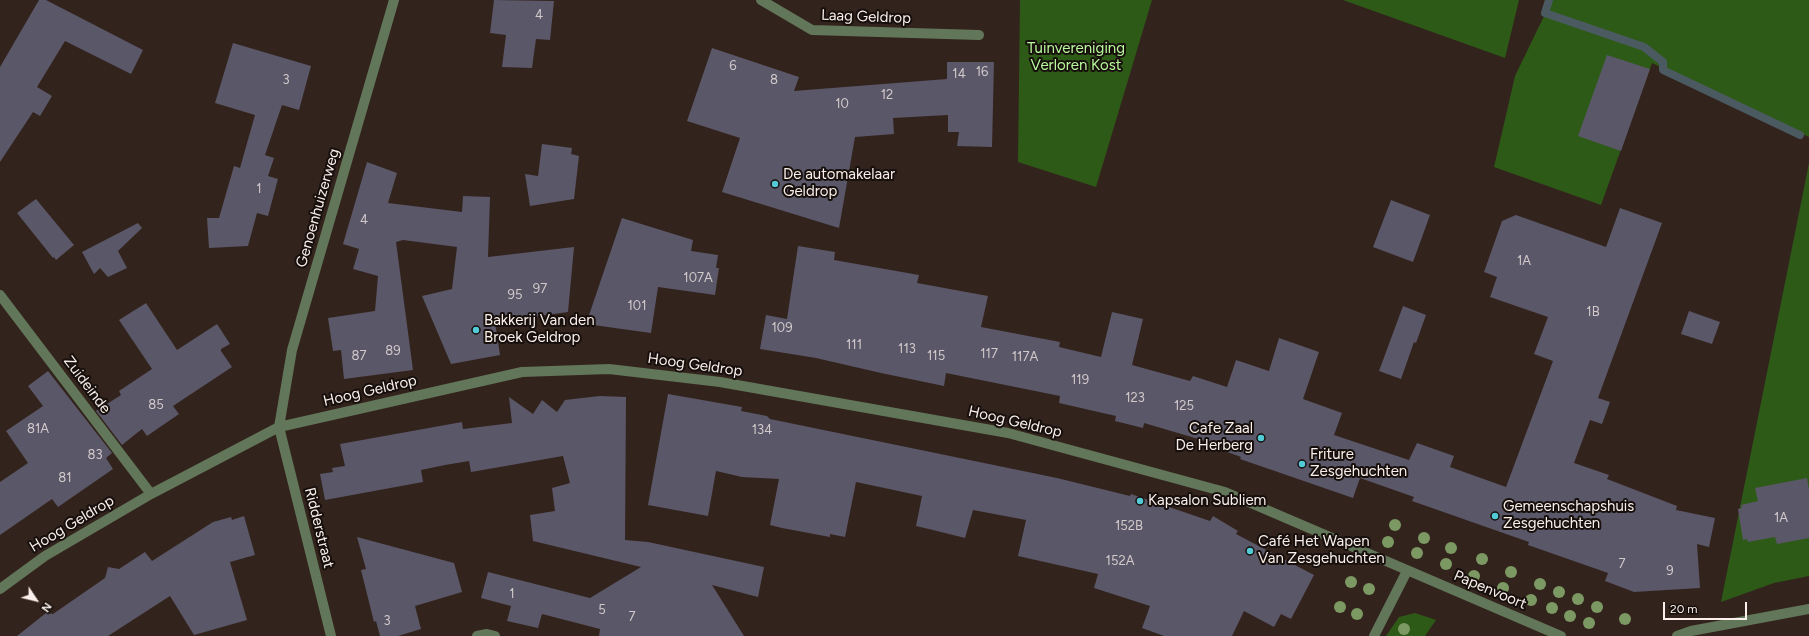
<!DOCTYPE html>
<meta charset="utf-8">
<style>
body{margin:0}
#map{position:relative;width:1809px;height:636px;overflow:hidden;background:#33231d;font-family:Figtree,sans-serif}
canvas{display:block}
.north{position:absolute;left:16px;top:580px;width:40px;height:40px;-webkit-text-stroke:3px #160f0c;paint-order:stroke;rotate:125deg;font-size:11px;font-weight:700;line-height:16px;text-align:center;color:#faefea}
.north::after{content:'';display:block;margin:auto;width:14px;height:18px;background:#faefea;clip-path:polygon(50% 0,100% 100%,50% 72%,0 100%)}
.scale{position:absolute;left:1663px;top:602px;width:84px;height:18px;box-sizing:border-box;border:2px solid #faefea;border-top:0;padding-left:5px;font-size:12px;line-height:14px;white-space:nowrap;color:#faefea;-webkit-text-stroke:3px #160f0c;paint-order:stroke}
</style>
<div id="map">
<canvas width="1809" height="636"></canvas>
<div class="north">N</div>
<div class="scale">20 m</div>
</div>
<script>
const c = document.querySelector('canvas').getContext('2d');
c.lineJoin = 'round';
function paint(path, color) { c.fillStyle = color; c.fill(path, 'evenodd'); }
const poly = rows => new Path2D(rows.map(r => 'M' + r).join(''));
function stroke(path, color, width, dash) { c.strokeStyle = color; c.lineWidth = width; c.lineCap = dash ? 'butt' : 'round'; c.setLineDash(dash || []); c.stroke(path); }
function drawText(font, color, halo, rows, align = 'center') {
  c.font = font + ' Figtree,sans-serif'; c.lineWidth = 4; c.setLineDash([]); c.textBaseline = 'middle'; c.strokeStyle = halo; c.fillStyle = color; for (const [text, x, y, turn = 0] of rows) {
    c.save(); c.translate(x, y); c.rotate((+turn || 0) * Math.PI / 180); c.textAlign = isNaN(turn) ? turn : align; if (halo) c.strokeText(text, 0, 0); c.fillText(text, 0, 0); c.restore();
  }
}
const green = poly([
 [1020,0,1152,0,1096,187,1018,162],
 [1343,0,1519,0,1505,58],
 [1550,0,1809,0,1809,137,1652,63,1601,205,1494,167,1515,76,1546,12],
 [1809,163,1809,576,1774,583,1721,602],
 [1415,613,1436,620,1425,636,1386,636,1399,617]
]);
const stream = poly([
 [1549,0,1545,13,1644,47,1663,62,1663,70,1800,135]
]);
const building = poly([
 [39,0,46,0,143,50,131,74,65,41,37,87,52,96,40,116,33,112,0,162,0,67],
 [494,0,554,1,550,40,536,39,532,68,502,67,506,35,490,33],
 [233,43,311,66,299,110,282,105,265,155,274,158,268,176,278,179,268,216,257,213,248,246,209,248,207,218,219,218,234,166,240,168,255,115,215,103],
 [712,48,799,77,794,91,947,79,947,62,994,62,992,147,957,146,959,132,948,132,948,115,893,118,894,134,855,137,839,228,722,192,740,138,687,121],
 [1607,55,1650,69,1621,151,1578,136],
 [542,144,572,148,571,154,579,156,574,199,530,206,525,174,538,176],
 [367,162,397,173,388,203,462,212,463,196,490,197,488,257,574,247,568,312,495,322,500,355,451,364,422,296,452,289,457,247,403,240,396,242,413,370,344,379,341,350,333,351,328,318,375,311,378,276,353,269,359,249,343,244],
 [36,199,74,245,56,260,54,257,53,258,17,213],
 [1391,200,1430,215,1413,262,1373,247],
 [1620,208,1662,223,1598,398,1610,402,1602,424,1590,420,1574,463,1609,475,1607,479,1677,506,1676,510,1715,518,1709,547,1697,544,1700,588,1634,592,1605,581,1608,573,1528,545,1529,542,1412,501,1414,497,1360,478,1353,498,1240,459,1241,457,1211,446,1212,443,1144,423,1143,428,1115,421,1116,416,1059,403,1060,396,946,373,944,386,881,373,816,358,760,349,766,315,787,319,798,246,835,252,834,260,919,275,917,283,988,296,981,327,1060,342,1059,347,1101,357,1112,312,1143,319,1132,365,1190,381,1193,376,1227,387,1236,360,1269,371,1279,338,1319,352,1303,399,1342,413,1334,435,1409,460,1417,443,1454,456,1450,467,1506,487,1553,361,1534,354,1548,317,1490,297,1497,277,1484,272,1502,221,1516,215,1606,247],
 [622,218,693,240,691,251,718,255,716,268,719,268,715,295,658,287,651,333,586,324],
 [138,223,142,228,118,251,127,268,108,277,100,268,94,274,82,252],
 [146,303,177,350,217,324,230,344,221,349,221,351,232,367,173,406,179,414,147,436,142,429,122,445,96,411,121,395,119,391,152,369,119,320],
 [1403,306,1426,315,1416,343,1414,342,1401,379,1379,371],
 [1689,311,1720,322,1712,344,1681,334],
 [48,371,112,453,106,458,113,469,58,507,52,499,0,535,0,482,28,463,6,431,43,406,28,386],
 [668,394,742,407,741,411,767,416,770,419,1057,478,1130,496,1131,494,1210,521,1213,516,1238,531,1236,534,1314,575,1291,619,1281,614,1274,627,1244,611,1232,636,1164,636,1142,628,1150,606,1094,588,1098,574,1018,556,1026,520,973,510,965,538,937,531,916,526,922,496,856,482,845,537,830,534,830,537,782,528,770,525,779,479,742,477,716,471,708,516,648,505],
 [600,396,626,397,625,540,648,542,764,567,758,597,712,585,744,636,599,636,600,629,542,614,538,628,507,621,511,606,481,598,488,572,590,598,641,567,533,541,530,515,555,511,552,488,570,483,563,456,471,472,469,461,445,465,421,470,423,482,325,500,320,474,333,472,332,468,345,466,340,444,462,422,463,429,512,423,509,397,533,414,542,400,557,412,565,400],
 [1807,478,1809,490,1809,538,1777,544,1775,537,1748,542,1747,539,1743,540,1738,509,1742,508,1741,505,1758,501,1755,488],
 [244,516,255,555,230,562,247,620,194,635,170,596,108,636,17,636,46,613,53,614,105,578,108,567,119,569,145,552,152,561,213,522,231,517,232,520],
 [357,537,454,563,462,592,415,606,421,629,398,636,380,636,376,621,374,622,361,570,366,569]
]);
const minor = poly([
 [761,0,812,30,979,35],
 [0,295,151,494],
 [0,589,45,556,151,494,279,427,522,372,609,369,720,382,1008,433,1225,492,1561,636],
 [331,636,279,427,292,350,394,0],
 [477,636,487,634,495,636],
 [1374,636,1407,571],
 [1677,636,1691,631,1809,609]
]);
const trees = [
 [1395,525],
 [1424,538],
 [1388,542],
 [1451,548],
 [1417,553],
 [1482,559],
 [1446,564],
 [1511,572],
 [1474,576],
 [1351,582],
 [1540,584],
 [1503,588],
 [1369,589],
 [1559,592],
 [1578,599],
 [1531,600],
 [1340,607],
 [1597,607],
 [1552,608],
 [1357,614],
 [1570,616],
 [1625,619],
 [1589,623],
 [1404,629]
];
const markers = [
 [775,184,4,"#52cbd7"],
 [476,330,4,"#52cbd7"],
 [1261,438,4,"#52cbd7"],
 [1302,464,4,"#52cbd7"],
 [1140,501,4,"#52cbd7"],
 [1495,516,4,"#52cbd7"],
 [1250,551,4,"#52cbd7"]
];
const numberNames = [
 ["4",539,15],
 ["6",733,66],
 ["16",982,72],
 ["14",959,74],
 ["3",286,80],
 ["8",774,80],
 ["12",887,95],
 ["10",842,104],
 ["1",259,189],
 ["4",364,220],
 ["1A",1524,261],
 ["107A",698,278],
 ["97",540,289],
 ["95",515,295],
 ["101",637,306],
 ["1B",1593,312],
 ["109",782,328],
 ["111",854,345],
 ["113",907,349],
 ["89",393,351],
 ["117",989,354],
 ["87",359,356],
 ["115",936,356],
 ["117A",1025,357],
 ["119",1080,380],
 ["123",1135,398],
 ["85",156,405],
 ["125",1184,406],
 ["81A",38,429],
 ["134",762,430],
 ["83",95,455],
 ["81",65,478],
 ["1A",1781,518],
 ["152B",1129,526],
 ["152A",1120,561],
 ["7",1622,564],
 ["9",1670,571],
 ["1",512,594],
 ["5",602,610],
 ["7",632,617],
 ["3",387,621]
];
const streetNames = [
 ["Laag Geldrop",866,17,2],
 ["Genoenhuizerweg",318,208,-74],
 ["Hoog Geldrop",695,365,8],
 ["Zuideinde",87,385,53],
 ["Hoog Geldrop",370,391,-13],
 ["Hoog Geldrop",1015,422,13],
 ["Hoog Geldrop",72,524,-31],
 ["Ridderstraat",319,528,76],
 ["Papenvoort",1490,590,23]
];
const parkNames = [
 ["Tuinvereniging",1076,49],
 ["Verloren Kost",1076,66]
];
const poiNames = [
 ["De automakelaar",783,175],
 ["Geldrop",783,192],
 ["Bakkerij Van den",484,321],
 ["Broek Geldrop",484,338],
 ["Cafe Zaal",1253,429,"right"],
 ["De Herberg",1253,446,"right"],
 ["Friture",1310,455],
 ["Zesgehuchten",1310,472],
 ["Kapsalon Subliem",1148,501],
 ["Gemeenschapshuis",1503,507],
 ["Zesgehuchten",1503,524],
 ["Café Het Wapen",1258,542],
 ["Van Zesgehuchten",1258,559]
];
paint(green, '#2e5a17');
stroke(stream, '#4b5a61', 8);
paint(building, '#5a5768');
stroke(minor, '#627659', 10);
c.fillStyle = '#7c9963';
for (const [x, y] of trees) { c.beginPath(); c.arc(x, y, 6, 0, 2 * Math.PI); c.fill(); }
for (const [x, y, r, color] of markers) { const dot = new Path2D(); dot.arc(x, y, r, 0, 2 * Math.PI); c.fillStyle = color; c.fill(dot); stroke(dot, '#160f0c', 1.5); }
drawText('13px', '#d2c9ca', null, numberNames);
drawText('15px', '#faefea', '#160f0c', streetNames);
drawText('15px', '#b8fa9d', '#160f0c', parkNames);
drawText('15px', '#faefea', '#160f0c', poiNames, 'left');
</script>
